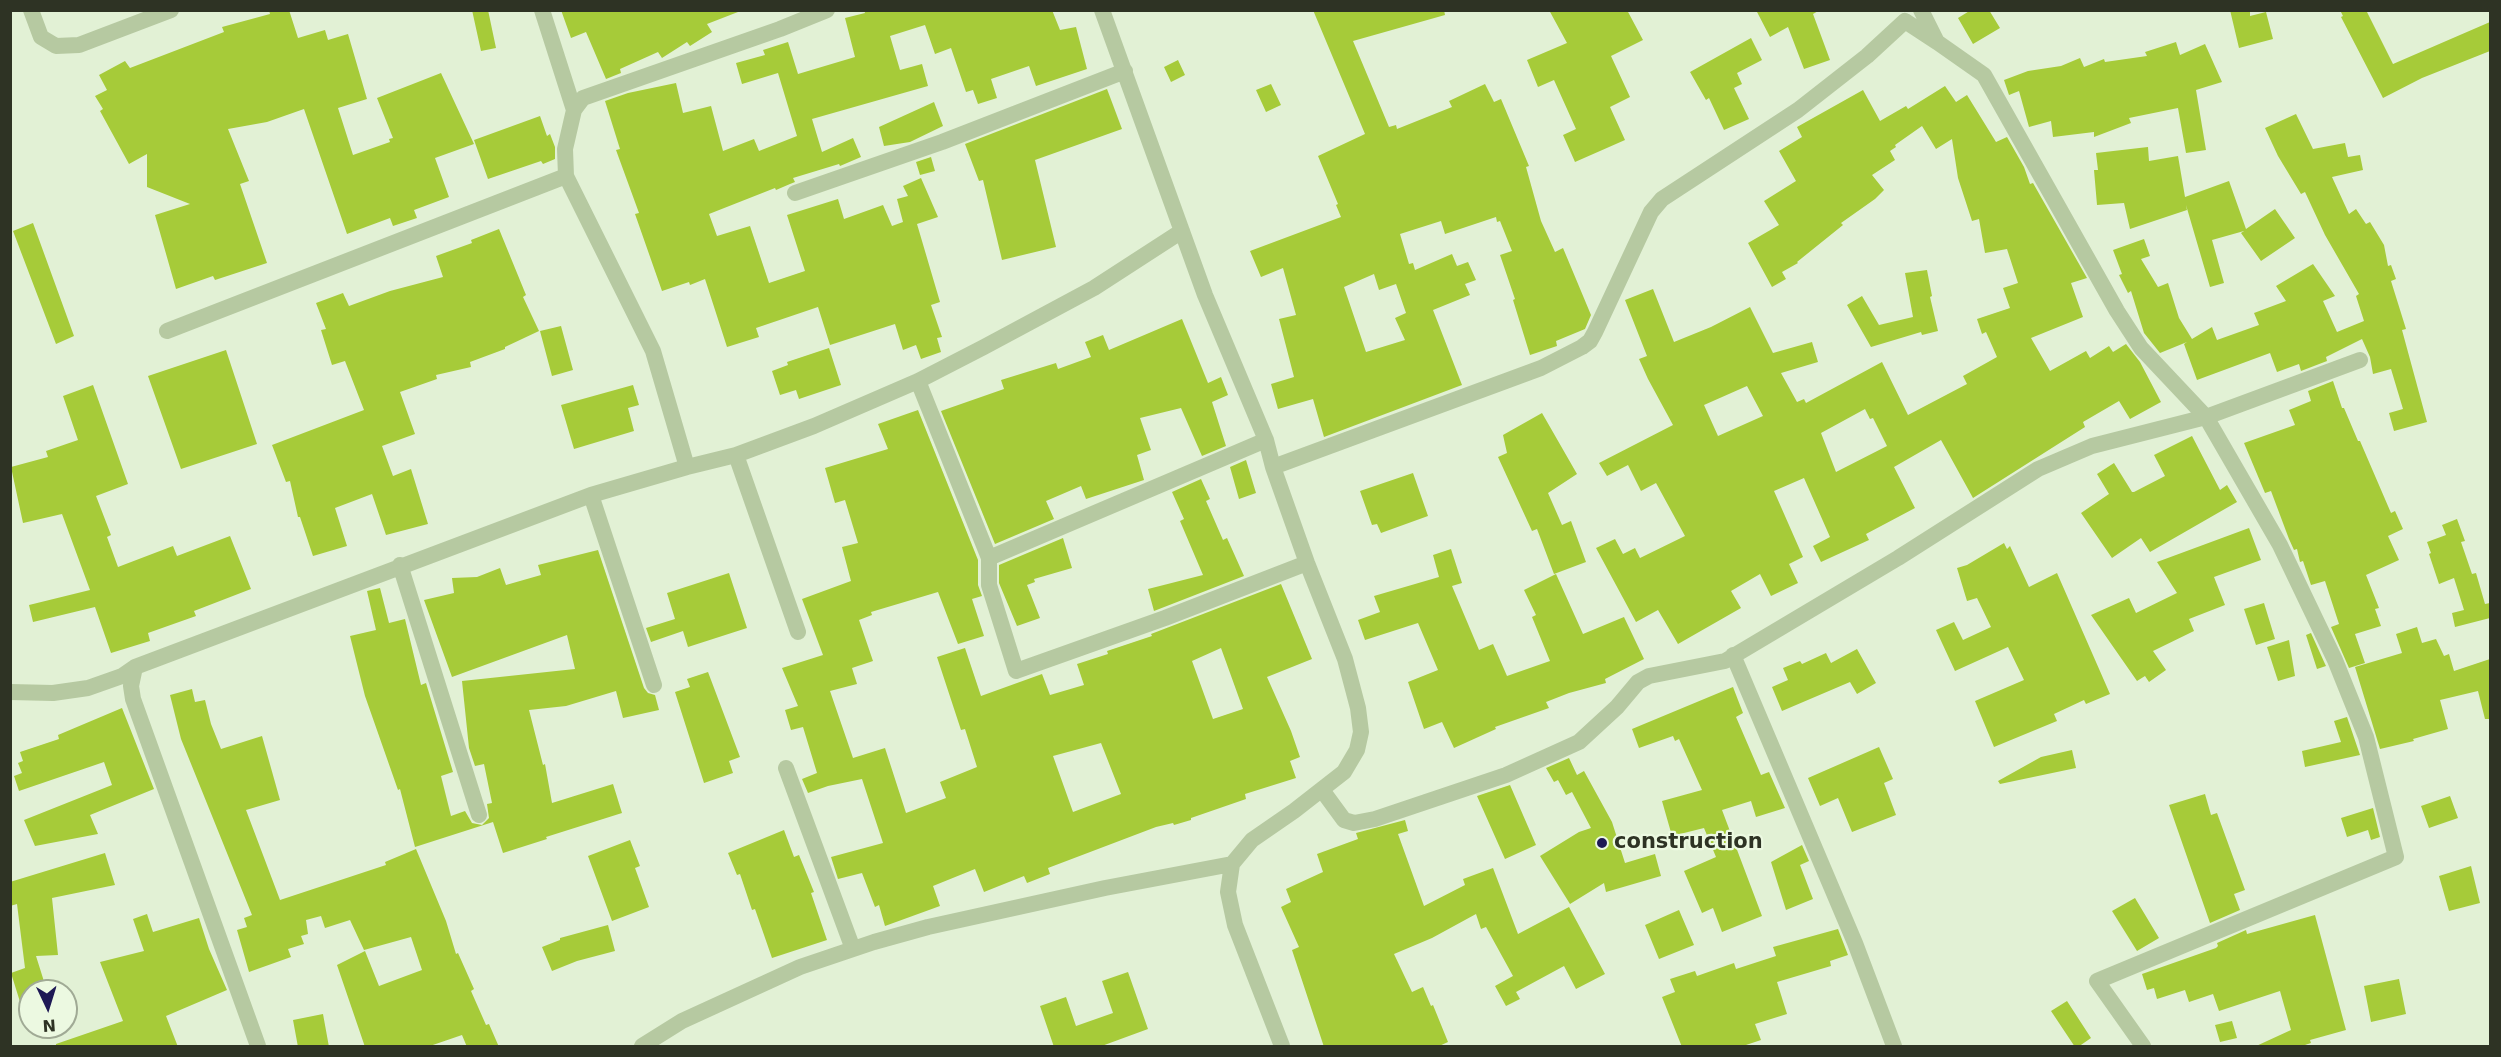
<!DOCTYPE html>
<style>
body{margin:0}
#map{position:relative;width:2501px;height:1057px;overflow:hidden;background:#e2f1d5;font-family:"DejaVu Sans",sans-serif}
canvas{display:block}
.frame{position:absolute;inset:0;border:12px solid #2e3324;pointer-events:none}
.north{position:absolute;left:18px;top:979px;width:60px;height:60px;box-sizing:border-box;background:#ecf9e1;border:2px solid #a0aa95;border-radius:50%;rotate:176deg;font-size:16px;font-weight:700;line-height:24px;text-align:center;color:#2e3324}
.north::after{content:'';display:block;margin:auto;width:21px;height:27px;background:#1e1955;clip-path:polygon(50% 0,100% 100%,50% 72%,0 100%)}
</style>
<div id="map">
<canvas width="2501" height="1057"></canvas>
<div class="frame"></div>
<div class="north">N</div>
</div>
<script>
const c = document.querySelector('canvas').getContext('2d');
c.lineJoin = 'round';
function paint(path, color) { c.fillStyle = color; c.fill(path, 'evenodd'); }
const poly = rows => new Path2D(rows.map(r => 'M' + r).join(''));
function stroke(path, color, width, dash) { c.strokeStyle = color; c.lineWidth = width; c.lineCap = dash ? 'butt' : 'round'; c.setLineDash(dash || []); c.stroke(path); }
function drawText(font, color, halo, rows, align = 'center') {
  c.font = font + ' "DejaVu Sans",sans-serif'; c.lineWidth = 4.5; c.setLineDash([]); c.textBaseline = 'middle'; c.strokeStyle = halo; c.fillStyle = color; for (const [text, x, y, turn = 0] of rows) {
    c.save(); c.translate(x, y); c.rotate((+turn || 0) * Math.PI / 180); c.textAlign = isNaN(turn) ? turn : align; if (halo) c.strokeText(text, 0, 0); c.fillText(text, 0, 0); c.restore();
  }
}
const building = poly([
 [269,10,289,10,298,38,325,30,328,40,348,34,367,99,338,108,353,155,390,142,389,139,393,138,377,98,441,73,474,144,435,158,449,197,414,210,417,218,393,226,390,218,347,234,304,109,267,122,228,129,249,181,240,184,267,263,215,280,213,276,176,289,155,215,190,204,147,187,147,154,129,164,100,111,103,109,95,96,107,90,99,75,125,61,130,68,224,32,222,27,270,14],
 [472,10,488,10,496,48,481,51],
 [561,10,738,10,738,12,707,24,712,32,690,46,687,42,662,58,658,52,620,69,621,73,606,79,586,32,571,38],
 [864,10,1052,10,1060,30,1076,27,1087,69,1036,86,1029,66,991,79,997,98,978,104,973,90,966,92,951,48,935,54,925,25,890,36,900,70,922,64,928,86,812,119,822,152,853,138,861,157,840,166,839,164,793,178,795,182,790,184,776,190,775,188,709,214,717,236,750,226,769,283,805,271,787,215,838,199,844,219,883,205,892,226,903,222,897,199,908,196,903,186,921,178,938,217,917,224,940,302,931,305,942,337,937,338,941,352,921,359,916,345,903,350,895,324,830,345,818,307,756,328,759,337,727,347,705,279,690,285,689,282,662,291,635,214,639,213,616,150,620,149,605,101,628,93,676,83,683,113,711,106,723,151,754,139,759,151,797,136,778,73,742,84,736,63,765,55,763,50,788,42,798,74,855,57,845,18,865,13],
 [1313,10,1444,10,1445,15,1353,41,1389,127,1396,125,1397,129,1452,107,1449,101,1485,84,1494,102,1501,99,1529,166,1526,167,1541,221,1555,252,1563,248,1591,315,1585,329,1556,341,1557,346,1530,355,1513,300,1515,299,1500,255,1512,251,1500,221,1497,222,1496,217,1445,234,1441,221,1400,234,1409,264,1413,263,1415,270,1452,254,1457,266,1468,262,1476,280,1465,284,1470,295,1433,310,1462,385,1324,437,1313,399,1278,409,1271,384,1294,377,1279,319,1296,315,1283,268,1261,277,1250,251,1341,217,1336,205,1338,204,1318,156,1365,134],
 [1374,274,1379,290,1396,284,1406,313,1395,318,1405,340,1366,352,1344,287],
 [1549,10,1627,10,1643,40,1611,56,1630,97,1610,107,1625,140,1575,162,1563,135,1576,129,1554,80,1538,87,1527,60,1567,43],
 [1756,10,1820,10,1813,14,1830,60,1804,69,1788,27,1770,37],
 [1971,10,1989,10,2000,28,1973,44,1958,18],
 [2230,10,2250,10,2250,16,2266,12,2273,39,2239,48],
 [2340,10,2366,10,2393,64,2490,22,2490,51,2422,78,2383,98,2341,17,2343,16],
 [1751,38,1762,60,1737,73,1742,84,1734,88,1749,119,1724,130,1709,98,1706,100,1690,72],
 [2176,42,2180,55,2205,44,2222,82,2196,90,2206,150,2186,153,2178,108,2129,118,2131,123,2094,137,2094,132,2053,137,2051,121,2029,127,2019,91,2009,95,2004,80,2028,71,2061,66,2080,58,2084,67,2104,59,2105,62,2147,56,2145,52],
 [1178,60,1185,75,1171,82,1164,67],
 [1271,84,1281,105,1266,112,1256,90],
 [1945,86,1956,102,1967,95,1996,142,2007,137,2024,167,2030,184,2033,183,2087,278,2071,283,2083,317,2031,338,2050,371,2086,351,2090,358,2109,346,2113,352,2126,344,2140,362,2161,402,2130,419,2119,401,2083,422,2085,427,1973,498,1941,440,1894,467,1915,508,1866,534,1869,540,1821,562,1813,546,1830,537,1804,478,1774,491,1803,557,1789,564,1798,583,1771,596,1760,574,1731,591,1741,608,1678,644,1658,610,1636,622,1596,548,1615,539,1623,554,1635,548,1640,558,1685,536,1656,483,1641,491,1628,465,1607,476,1599,463,1673,425,1648,379,1639,359,1647,356,1625,300,1653,289,1674,342,1711,327,1750,307,1773,353,1812,342,1818,362,1781,373,1797,402,1804,399,1806,403,1882,362,1908,415,1967,384,1963,376,1997,357,1986,332,1982,334,1977,319,2010,308,2003,288,2018,283,2007,249,1985,253,1979,219,1972,221,1958,178,1952,139,1936,149,1922,126,1895,145,1896,147,1890,151,1895,160,1872,175,1884,190,1875,199,1841,223,1843,225,1797,262,1798,263,1782,272,1786,279,1772,287,1748,243,1779,225,1764,201,1796,181,1779,151,1802,137,1797,127,1863,90,1880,121,1906,106,1908,109],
 [1747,386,1763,416,1718,436,1704,405],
 [1865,409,1870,419,1873,418,1887,446,1836,472,1821,433],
 [1107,89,1122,129,1035,160,1056,247,1002,260,983,180,979,181,965,144],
 [934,102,943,126,910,142,884,146,879,127],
 [2296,114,2313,149,2345,143,2348,157,2360,155,2363,170,2332,177,2349,214,2356,209,2366,224,2370,222,2384,245,2388,266,2391,265,2396,279,2391,281,2406,329,2402,330,2427,422,2394,431,2389,413,2403,409,2391,369,2373,374,2370,357,2362,339,2326,357,2327,361,2301,371,2299,364,2277,372,2270,353,2197,380,2184,344,2187,342,2160,353,2144,333,2131,291,2128,293,2119,275,2122,274,2113,250,2144,239,2150,256,2141,259,2158,287,2168,283,2179,318,2192,339,2212,327,2217,340,2259,325,2254,313,2286,301,2276,286,2313,264,2335,296,2323,301,2337,332,2364,321,2356,296,2359,294,2325,235,2305,192,2301,194,2278,156,2265,128],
 [540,116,547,136,550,134,555,147,555,159,543,164,541,161,488,179,474,140],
 [2148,147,2149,161,2178,156,2185,197,2229,181,2246,229,2275,209,2295,238,2261,261,2241,233,2244,231,2212,240,2224,283,2210,287,2186,205,2187,210,2130,229,2124,203,2097,205,2094,170,2098,170,2096,153],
 [931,157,935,171,920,175,916,162],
 [33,223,74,336,56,344,13,231],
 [499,229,526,295,523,297,539,331,505,347,505,349,470,362,471,367,436,375,437,379,400,392,415,434,382,446,393,476,411,469,428,524,386,535,372,494,335,508,347,546,313,556,300,517,298,517,290,481,286,482,272,445,364,410,345,361,332,365,321,330,326,329,316,303,343,293,349,306,390,291,443,277,436,256,472,243,471,240],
 [1927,270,1932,296,1930,297,1938,331,1922,335,1921,332,1871,347,1847,305,1862,296,1879,325,1913,317,1905,273],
 [1182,319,1208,383,1221,377,1228,395,1212,402,1226,446,1202,456,1181,408,1140,418,1151,450,1137,455,1144,480,1086,499,1081,486,1046,501,1054,519,995,544,941,411,1004,389,1001,380,1056,363,1058,369,1091,357,1085,342,1103,335,1109,350],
 [561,326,573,370,552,376,540,331],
 [829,348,841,385,799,399,796,390,780,395,772,371,788,365,787,362],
 [226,350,257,444,181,469,148,376],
 [2333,381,2342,408,2344,408,2358,441,2360,441,2391,513,2395,511,2403,529,2388,536,2399,560,2366,575,2379,608,2375,609,2381,626,2355,634,2365,663,2349,668,2331,627,2339,624,2325,581,2311,585,2303,561,2300,562,2297,549,2294,550,2289,539,2271,491,2265,493,2244,443,2295,425,2289,410,2311,401,2308,391],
 [93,385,128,484,96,496,111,535,107,537,118,567,173,546,177,556,230,536,251,589,194,611,196,616,148,633,150,641,111,653,95,607,33,622,29,605,90,590,62,514,23,523,11,467,48,457,46,451,78,440,63,396],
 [633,385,639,405,628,408,634,431,574,449,561,405],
 [918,410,978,560,978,585,982,596,972,599,984,636,958,644,938,592,871,612,872,615,859,620,873,661,852,668,857,684,830,691,853,758,885,748,906,813,946,798,940,782,977,767,965,729,961,730,937,657,965,648,981,696,1042,674,1050,695,1084,685,1077,664,1108,654,1107,651,1152,636,1151,634,1281,584,1312,659,1267,677,1291,731,1300,757,1290,761,1296,778,1245,794,1246,799,1191,818,1191,820,1174,825,1173,823,1156,827,1048,868,1050,874,1027,883,1024,876,984,892,975,869,933,886,940,906,885,926,879,905,875,907,862,873,838,879,831,857,883,843,862,779,828,786,808,793,802,779,817,773,803,727,791,730,785,710,798,706,782,668,823,655,802,599,851,581,842,547,858,543,845,500,835,503,825,468,888,449,878,424],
 [1221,648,1243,709,1213,719,1192,661],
 [1101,743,1121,794,1073,812,1053,756],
 [1542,413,1577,474,1548,493,1562,525,1571,521,1586,562,1554,574,1537,529,1532,531,1498,457,1507,453,1503,435],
 [2192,436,2220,490,2227,485,2237,502,2150,552,2141,538,2112,558,2081,513,2109,494,2097,474,2114,463,2132,492,2134,492,2165,476,2154,455],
 [1246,460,1256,493,1239,499,1230,467],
 [1413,473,1428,516,1381,533,1377,524,1372,525,1360,491],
 [1201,479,1210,499,1206,501,1223,540,1227,538,1244,576,1154,611,1148,589,1203,575,1180,521,1184,519,1172,492],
 [2457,519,2465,541,2461,542,2472,574,2476,573,2485,604,2490,603,2490,618,2455,627,2452,613,2464,610,2454,578,2439,584,2429,554,2431,553,2427,542,2446,535,2442,525],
 [2249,528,2261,560,2214,577,2225,605,2189,619,2194,631,2153,651,2166,670,2149,682,2145,676,2137,681,2091,615,2129,598,2136,613,2177,593,2157,562],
 [1063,538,1072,568,1034,579,1035,582,1027,585,1040,618,1017,626,999,583,999,565],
 [2004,543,2007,549,2010,546,2029,587,2057,573,2110,694,2086,704,2084,700,2054,714,2057,721,1994,747,1975,701,2024,680,2008,647,1955,671,1936,630,1954,622,1963,640,1991,627,1977,598,1967,601,1957,568,1967,565],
 [1451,549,1462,583,1452,586,1479,650,1493,644,1507,676,1550,661,1532,617,1536,615,1524,590,1556,574,1583,634,1624,617,1644,659,1605,679,1606,683,1569,693,1546,702,1549,708,1495,727,1496,729,1454,748,1442,722,1424,729,1408,682,1438,670,1418,623,1365,640,1358,620,1380,612,1374,596,1439,577,1433,555],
 [598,550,644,688,648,693,655,695,659,710,623,718,616,691,566,706,529,710,543,765,545,764,552,803,613,784,622,813,546,837,547,839,503,853,493,822,415,847,400,789,398,790,365,696,350,636,376,630,367,591,380,588,389,623,405,619,421,685,426,683,453,772,441,776,451,816,465,811,472,823,482,825,489,818,487,804,492,803,484,764,475,766,469,748,462,681,575,669,567,635,452,677,424,600,454,593,452,578,477,577,500,568,506,585,541,575,538,565],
 [729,573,747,628,688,647,683,631,651,642,646,628,675,619,667,593],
 [2264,603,2275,639,2256,645,2244,609],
 [2417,627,2422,643,2436,639,2444,656,2449,654,2454,671,2490,659,2490,719,2485,719,2478,691,2440,700,2448,729,2413,739,2414,741,2380,749,2355,667,2402,653,2396,634],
 [2311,633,2325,664,2326,666,2317,669,2306,635],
 [2289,640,2295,676,2278,681,2267,647],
 [1857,649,1876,683,1857,694,1850,682,1782,711,1772,687,1788,680,1783,668,1800,661,1802,664,1826,653,1831,663],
 [708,672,740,757,729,761,733,773,704,783,675,692,690,687,687,679],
 [1733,687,1743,713,1736,717,1761,775,1769,772,1785,808,1756,817,1751,801,1722,810,1762,916,1722,932,1713,908,1702,913,1684,871,1716,857,1704,828,1672,836,1662,801,1702,790,1679,739,1675,741,1673,736,1639,748,1632,729],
 [192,689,195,702,205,700,211,724,221,749,262,736,280,800,246,810,280,900,386,865,385,862,416,849,446,921,456,954,458,953,474,989,471,991,486,1025,489,1024,499,1047,467,1047,462,1035,427,1047,365,1047,337,965,365,951,379,986,422,970,411,937,364,950,350,920,325,928,321,916,306,920,308,934,301,936,304,944,288,949,291,957,249,972,237,930,247,927,244,918,252,915,181,739,170,695],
 [122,708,154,789,90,815,98,834,35,846,24,820,112,785,104,762,19,791,14,776,22,773,18,763,23,761,20,752,59,739,58,735],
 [2347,717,2360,755,2305,767,2302,751,2341,742,2334,721],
 [1879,747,1893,779,1884,783,1896,815,1852,832,1838,798,1820,806,1808,778],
 [2072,750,2076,768,2000,784,1998,781,2041,757],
 [1569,758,1577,775,1584,771,1612,822,1625,863,1655,854,1661,876,1606,892,1604,883,1570,904,1540,856,1579,832,1591,828,1572,792,1566,795,1558,780,1554,782,1546,768],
 [1510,785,1536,845,1505,859,1477,796],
 [2205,794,2211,815,2217,813,2245,890,2234,894,2240,910,2210,923,2169,805],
 [2450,796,2458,818,2429,828,2421,806],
 [2373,808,2380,837,2371,840,2368,830,2347,837,2341,818],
 [1405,820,1408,831,1398,834,1424,906,1465,885,1463,879,1493,868,1518,934,1569,907,1605,974,1576,989,1564,966,1516,992,1520,999,1506,1006,1495,986,1513,976,1486,927,1481,929,1476,914,1432,938,1394,954,1412,992,1423,987,1431,1006,1433,1005,1448,1042,1437,1047,1324,1047,1292,950,1299,947,1281,907,1291,902,1286,889,1323,872,1317,854,1358,839,1356,833],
 [784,830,794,857,799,855,814,892,811,893,827,940,772,958,755,909,752,910,740,874,737,875,728,853],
 [630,840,640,866,635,868,649,907,612,921,588,856],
 [1802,845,1809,861,1800,865,1813,899,1786,910,1771,862],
 [105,853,115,885,52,898,58,955,36,956,47,991,30,991,30,1021,26,1021,11,973,25,968,17,904,10,906,10,882],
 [2471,866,2480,903,2449,911,2439,876],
 [2135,898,2159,938,2137,951,2112,911],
 [1679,910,1694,945,1659,959,1645,925],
 [147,914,153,932,199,918,209,949,227,990,166,1016,178,1047,56,1047,56,1044,123,1021,100,962,144,951,133,919],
 [2315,915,2346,1030,2310,1040,2311,1043,2299,1047,2254,1047,2291,1030,2280,991,2219,1011,2213,994,2189,1002,2185,990,2157,999,2154,988,2147,990,2142,974,2216,948,2218,946,2217,943,2246,930,2247,934],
 [608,925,615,951,577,961,552,971,542,947,560,940,560,938],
 [1838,929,1848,955,1830,961,1831,966,1777,982,1787,1014,1755,1024,1761,1040,1740,1047,1682,1047,1662,997,1675,992,1670,979,1695,971,1697,976,1734,963,1736,969,1776,956,1773,947],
 [1128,972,1148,1029,1099,1047,1054,1047,1040,1006,1066,997,1076,1026,1113,1013,1102,981],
 [2399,979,2406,1014,2371,1022,2364,986],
 [2067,1001,2091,1038,2078,1047,2075,1047,2051,1011],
 [323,1014,329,1047,298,1047,293,1020],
 [2232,1021,2237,1038,2220,1042,2215,1025]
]);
const minor = poly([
 [31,10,41,37,56,46,79,45,171,10],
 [542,10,574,110],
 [1102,10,1205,295,1266,440,1273,467,1307,563,1345,659,1358,708,1361,732,1357,750,1344,772,1294,811,1252,840,1232,864,1228,892,1235,925,1282,1046],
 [1921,10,1937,42,1984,75,2117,311,2141,348,2206,417,2280,545,2335,660,2366,737,2396,857,2097,981,2143,1046],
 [795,193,942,142,1125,71],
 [167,331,566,176],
 [918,381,989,558,989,585,1016,671,1165,618,1307,563],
 [736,455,798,632],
 [687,467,653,351,566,176,565,149,574,110,583,98,780,29,827,10],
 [1273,467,1541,368,1582,347,1590,341,1595,332,1651,212,1662,199,1798,110,1867,56,1905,21,1937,42],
 [591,495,654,685],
 [989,558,1266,440],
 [400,565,479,815],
 [1733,655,1855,943,1894,1046],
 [135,667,131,686,133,699,258,1046],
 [10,692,53,693,88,688,122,676,135,667,591,495,687,467,736,455,814,426,918,381,984,347,1094,288,1182,231],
 [786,768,853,949],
 [1322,790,1344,820,1354,823,1375,819,1506,775,1579,742,1617,707,1638,682,1649,676,1725,661,1898,558,2038,469,2092,446,2206,417,2360,360],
 [642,1046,682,1021,800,967,874,942,928,927,1105,888,1232,864]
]);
const markers = [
 [1602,843,6,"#1e1955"]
];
const poiNames = [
 ["construction",1614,843]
];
paint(building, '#a6cb39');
stroke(minor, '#b6c9a1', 16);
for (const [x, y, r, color] of markers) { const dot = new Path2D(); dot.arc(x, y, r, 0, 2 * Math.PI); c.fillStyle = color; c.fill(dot); stroke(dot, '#ecf9e1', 2); }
drawText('bold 21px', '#2e3324', '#ecf9e1', poiNames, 'left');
</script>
